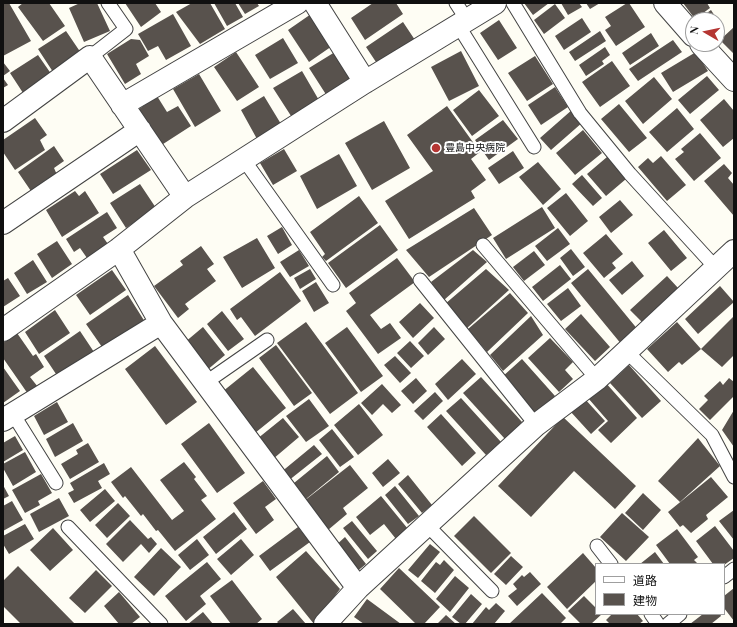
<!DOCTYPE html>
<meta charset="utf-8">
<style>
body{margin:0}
#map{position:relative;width:737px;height:627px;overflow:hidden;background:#fefdf4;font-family:"Playfair Display","Noto Sans JP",serif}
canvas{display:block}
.frame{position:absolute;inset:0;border:4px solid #101010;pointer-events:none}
.legend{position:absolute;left:595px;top:563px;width:130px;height:52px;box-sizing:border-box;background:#fff;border:1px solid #9f9f9f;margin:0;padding:5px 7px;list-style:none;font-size:12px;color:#101010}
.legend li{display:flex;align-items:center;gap:8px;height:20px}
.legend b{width:20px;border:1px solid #9f9f9f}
.north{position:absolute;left:685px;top:12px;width:40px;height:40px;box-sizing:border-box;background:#fff;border:1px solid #9f9f9f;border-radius:50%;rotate:279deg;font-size:11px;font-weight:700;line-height:16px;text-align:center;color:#101010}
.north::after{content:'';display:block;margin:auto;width:14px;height:18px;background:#b53633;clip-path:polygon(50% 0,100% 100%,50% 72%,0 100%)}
</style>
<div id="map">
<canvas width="737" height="627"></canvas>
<div class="frame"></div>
<ul class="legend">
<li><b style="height:5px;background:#fff"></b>道路</li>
<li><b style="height:11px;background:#58524d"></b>建物</li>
</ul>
<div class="north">N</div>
</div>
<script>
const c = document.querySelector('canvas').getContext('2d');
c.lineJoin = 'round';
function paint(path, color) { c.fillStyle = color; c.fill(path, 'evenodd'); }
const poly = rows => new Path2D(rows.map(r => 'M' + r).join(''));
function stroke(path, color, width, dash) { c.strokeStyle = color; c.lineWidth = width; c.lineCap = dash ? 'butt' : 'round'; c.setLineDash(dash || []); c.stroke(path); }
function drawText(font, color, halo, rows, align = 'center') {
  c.font = font + ' "Playfair Display","Noto Sans JP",serif'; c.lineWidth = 4; c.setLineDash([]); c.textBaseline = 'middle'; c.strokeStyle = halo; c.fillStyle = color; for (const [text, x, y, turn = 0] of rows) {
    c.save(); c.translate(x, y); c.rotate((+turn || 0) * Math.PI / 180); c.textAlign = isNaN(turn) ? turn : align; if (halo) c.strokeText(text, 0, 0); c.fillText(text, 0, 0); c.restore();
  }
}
const building = poly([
 [5,3,9,3,31,41,3,56,3,4],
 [23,3,49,3,65,26,43,41,18,7],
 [80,3,97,3,110,31,84,42,69,8],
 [125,3,155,3,161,12,141,27],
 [192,3,210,3,225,29,200,44,176,12],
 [214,3,235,3,243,17,227,26],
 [238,3,257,3,259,6,245,14],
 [373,3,396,3,403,14,365,40,351,18],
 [524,3,549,3,533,15],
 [561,3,579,3,582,7,568,15],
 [586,3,600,3,590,9],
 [627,3,629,3,645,27,616,46,605,30,611,26,605,17],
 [683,3,707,3,710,8,695,19],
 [555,4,565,18,544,34,534,20],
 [711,10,722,27,717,30,717,20,697,20],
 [314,12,335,44,309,62,288,30],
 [173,14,191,46,166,60,158,46,148,51,138,34],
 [582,18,591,32,564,50,555,36],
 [499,20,517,48,498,60,480,33],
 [403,22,415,40,378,65,366,47],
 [734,27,734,54,720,40],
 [66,31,81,53,55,75,38,49],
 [600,31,606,41,575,61,569,52],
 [651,33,659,46,630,65,622,53],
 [283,38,298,63,270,79,255,55],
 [131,39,140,40,149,56,136,64,141,74,125,84,107,54],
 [673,40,682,52,638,81,629,69],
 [605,47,610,55,602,61,604,64,586,76,579,65],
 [461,51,479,86,449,101,431,67],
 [236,52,259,87,237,101,214,67],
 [335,52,352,79,327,96,309,68],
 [696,52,708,71,673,92,661,73],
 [38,55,54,78,25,96,10,73],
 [535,56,553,84,527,101,508,73],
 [612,61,630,86,600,107,582,82],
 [3,62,10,71,3,76],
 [302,71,320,102,293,119,273,88],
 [199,74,221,111,195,127,173,89],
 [707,76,719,90,690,114,678,100],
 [654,77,672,99,643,124,625,101],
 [3,78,8,85,3,88],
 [555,87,568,107,541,125,528,105],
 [479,90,499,116,472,136,453,110],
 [157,96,167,112,178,106,191,126,160,146,139,109],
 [264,96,281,124,257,139,241,110],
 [724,99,734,111,734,138,723,147,700,120],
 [619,104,647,138,629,152,601,119],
 [447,106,480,152,471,159,486,180,471,191,475,198,409,239,385,201,433,171,407,135],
 [677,108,694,129,667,152,649,132],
 [573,109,583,122,551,150,540,138],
 [35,118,47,135,40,140,45,150,15,170,3,152,3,140],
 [503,120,518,139,489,160,475,140],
 [384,121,410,168,372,190,345,143],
 [583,130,602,153,575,175,556,153],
 [700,133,721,158,694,181,675,159,684,152,681,149],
 [54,146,64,161,54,168,58,177,33,194,18,172],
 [284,149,297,171,273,185,260,163],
 [137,150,151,170,113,194,100,174],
 [513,151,524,168,499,184,488,168],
 [339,154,357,186,317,209,300,176],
 [661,156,686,185,667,201,638,167,648,158,653,163],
 [607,157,626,179,606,196,587,174],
 [538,162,561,189,543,205,519,177],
 [724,164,732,173,728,178,734,185,734,216,704,181],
 [582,175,602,198,593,206,572,184],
 [140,184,156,208,126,228,110,203],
 [75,191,79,196,85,191,99,213,62,237,46,210],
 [566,193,588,221,570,236,547,208],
 [359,196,378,223,326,261,322,257,325,254,310,232],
 [620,200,633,215,611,233,599,217],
 [542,207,555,228,506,259,493,238],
 [474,208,492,235,429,277,406,250],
 [107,212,117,228,103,237,108,244,87,258,80,248,74,252,66,239],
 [380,225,398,250,346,288,328,263],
 [282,227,292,245,278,254,267,236],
 [558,228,570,244,547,261,535,246],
 [664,230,687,258,671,271,648,243],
 [606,234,623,254,612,263,616,268,604,278,583,253],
 [257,238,275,268,242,288,223,257],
 [57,241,72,264,52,278,37,254],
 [201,246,214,264,207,269,216,281,185,304,189,309,178,318,154,286,183,265,180,261],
 [571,249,585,267,573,276,560,258],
 [299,250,309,266,290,277,280,262],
 [473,250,487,262,444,300,431,282],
 [534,251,545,265,524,281,513,267],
 [397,258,415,282,370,315,381,329,390,323,401,338,378,354,346,311,356,303,349,293],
 [33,260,47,282,27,294,14,273],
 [632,261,644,276,622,295,609,280],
 [560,265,571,279,543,301,532,287],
 [310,269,316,279,300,289,294,278],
 [486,269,509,290,466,329,445,304],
 [588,269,639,331,622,345,571,283],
 [112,270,126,290,90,315,76,295],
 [280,272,301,301,255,336,241,317,237,320,230,309],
 [667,276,679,289,642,322,630,310],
 [8,278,20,296,3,307,3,281],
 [316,282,329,303,314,312,302,291],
 [720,286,734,302,698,334,685,319],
 [568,288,581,306,561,321,547,304],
 [510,293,528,313,487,352,468,329],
 [128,295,145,322,124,337,122,334,102,347,86,324],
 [420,303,434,318,413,338,399,322],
 [55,310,70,333,39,354,25,332],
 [222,311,244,339,228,351,207,324],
 [581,314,610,347,595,361,565,329],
 [531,316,543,335,503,371,490,355],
 [734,316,734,355,722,367,701,349],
 [306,322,358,393,330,414,277,343],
 [677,322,701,349,682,365,679,362,668,372,647,349],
 [203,327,225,355,206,371,184,343],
 [347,327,383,376,361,392,325,343],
 [434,327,445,339,428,355,418,343],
 [80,331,94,352,58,377,44,356],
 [17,333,33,356,36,354,44,367,30,377,38,387,28,394,3,358,3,343],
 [550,338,573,362,565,370,573,379,559,392,528,358],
 [410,341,424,356,411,368,397,353],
 [276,345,312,393,294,406,259,358],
 [155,346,197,402,166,425,125,369],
 [395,356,411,373,400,383,384,365],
 [462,359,476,374,448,400,435,384],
 [522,359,555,396,535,414,502,377],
 [629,365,661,401,642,418,610,383],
 [3,367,20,391,3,403],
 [253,367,286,408,255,433,222,392],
 [481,377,522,422,505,439,463,393],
 [416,378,427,391,413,404,401,391],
 [729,378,734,382,734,396,710,420,699,409,708,400,704,396,720,381,723,385],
 [605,382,637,418,611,443,598,430,608,421,588,398],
 [382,384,401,405,392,413,383,404,372,415,361,403],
 [435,392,443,401,423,420,414,411],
 [461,398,501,442,486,455,446,411],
 [584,398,605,421,591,434,570,411],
 [309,399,329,426,306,442,286,416],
 [57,402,68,422,44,435,34,416],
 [359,404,383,435,358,455,334,425],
 [734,410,734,447,722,430],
 [441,414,476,453,462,466,427,427],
 [563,417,636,486,615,509,574,471,531,517,498,486],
 [283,418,299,437,273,459,257,439],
 [73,423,83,441,55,457,46,439],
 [209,423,245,473,217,493,181,444],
 [332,429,354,457,340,467,319,440],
 [15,436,23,450,3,462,3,443],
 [698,438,720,466,680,502,658,481],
 [88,443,99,462,70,479,61,464,78,454,76,450],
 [314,445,322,454,288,481,280,473],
 [25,452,36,472,13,486,3,468,3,464],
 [327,456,339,472,306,499,294,483],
 [388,459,400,473,383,487,372,473],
 [184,462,196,477,194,479,207,496,201,500,216,519,175,551,158,530,156,531,143,514,141,516,125,496,123,498,111,482,131,467,172,520,184,511,160,480],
 [104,463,110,474,98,481,102,488,74,503,68,493,74,490,70,483],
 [350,465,368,488,343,508,347,514,328,530,304,501],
 [41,474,52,493,38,501,40,505,25,513,12,490],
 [408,475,432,505,422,513,398,484],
 [711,477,728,497,706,515,708,519,691,533,683,525,680,527,668,512],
 [263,481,276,499,265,507,274,520,256,534,233,503],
 [3,485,9,496,3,499],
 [395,486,419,516,408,524,385,495],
 [105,489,115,501,90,522,80,510],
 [643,493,661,510,643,530,625,513],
 [381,496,408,529,396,539,384,524,370,535,356,517],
 [59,498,69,516,39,532,30,514],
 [12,501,23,520,3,531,3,506],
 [118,503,130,516,107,538,95,525],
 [734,510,734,540,719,521],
 [234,512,247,529,216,554,203,537],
 [622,513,649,537,626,561,600,537],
 [474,516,511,553,491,573,454,536],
 [130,520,148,539,151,537,157,544,149,553,141,544,123,562,106,544],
 [352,521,377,551,368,559,343,528],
 [25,524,34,539,9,554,3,544,3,536],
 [715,526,734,551,734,558,724,565,724,564,713,564,696,541],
 [298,527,310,542,270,571,259,556],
 [53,528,73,550,50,571,30,550],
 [677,529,698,557,694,560,698,564,670,564,656,545],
 [345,537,366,564,355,573,334,547],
 [197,539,209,555,190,570,178,555],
 [241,539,254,555,231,575,217,559],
 [430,544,440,552,418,578,408,570],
 [161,548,181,567,154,596,134,577],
 [306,551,340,589,314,624,276,577],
 [655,552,664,564,640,564],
 [583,553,596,568,596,581,567,609,547,587],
 [511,556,523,567,506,585,494,574],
 [444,560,454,570,435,593,421,581,436,562,440,565],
 [207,562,221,579,200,596,206,604,186,621,165,596],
 [18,566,75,624,21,624,3,606,3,581],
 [399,568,440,607,424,624,416,624,380,589],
 [96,570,112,586,85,613,69,598],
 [530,572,541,584,517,606,508,596,517,589,513,584,522,575,524,577],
 [455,576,469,588,450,612,436,599],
 [232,580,262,619,256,624,231,624,210,596],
 [734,588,734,621,724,608,724,596],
 [119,592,140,617,131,624,119,624,104,606],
 [542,593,566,618,560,624,509,624],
 [471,594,482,604,465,624,461,624,452,617],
 [584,596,596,608,596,614,602,614,591,624,581,624,568,611],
 [367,599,401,624,364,624,354,617],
 [496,603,505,611,494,624,472,624,486,607,489,610],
 [293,609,306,624,279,624,277,622],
 [203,612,213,624,188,624],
 [612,614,637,614,643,621,639,624,610,624,606,620],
 [703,614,720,614,721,616,711,624,690,624],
 [446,615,456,624,437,624]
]);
const lane = poly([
 [456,3,467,20],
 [513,3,580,113,630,174,716,268],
 [458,25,534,147],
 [90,57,126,29,108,3],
 [244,160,333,285],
 [483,245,597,379],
 [420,280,536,425],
 [627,352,712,435,734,477],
 [205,383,267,340],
 [13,414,56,483],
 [427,525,492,591],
 [68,527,161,624],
 [597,546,611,564],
 [724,577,734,569],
 [651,614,658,624],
 [668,624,680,614]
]);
const street = poly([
 [315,3,365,82],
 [665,3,693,35],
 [701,44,734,80],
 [122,105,297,3],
 [3,121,90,57,185,197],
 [3,223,140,130],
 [119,249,161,323,358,588],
 [3,330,119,249,185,197,365,82,495,3],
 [3,420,161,323],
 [325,624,358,588,536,425,597,379,734,251]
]);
const markers = [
 [436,148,5,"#b53633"]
];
const poiNames = [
 ["豊島中央病院",445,148]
];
paint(building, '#58524d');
stroke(lane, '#434343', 15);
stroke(street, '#434343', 24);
stroke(lane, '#fff', 13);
stroke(street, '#fff', 22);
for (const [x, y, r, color] of markers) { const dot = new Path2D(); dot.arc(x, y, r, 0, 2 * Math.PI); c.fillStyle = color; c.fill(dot); stroke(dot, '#fff', 1.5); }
drawText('10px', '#101010', '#fff', poiNames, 'left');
</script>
